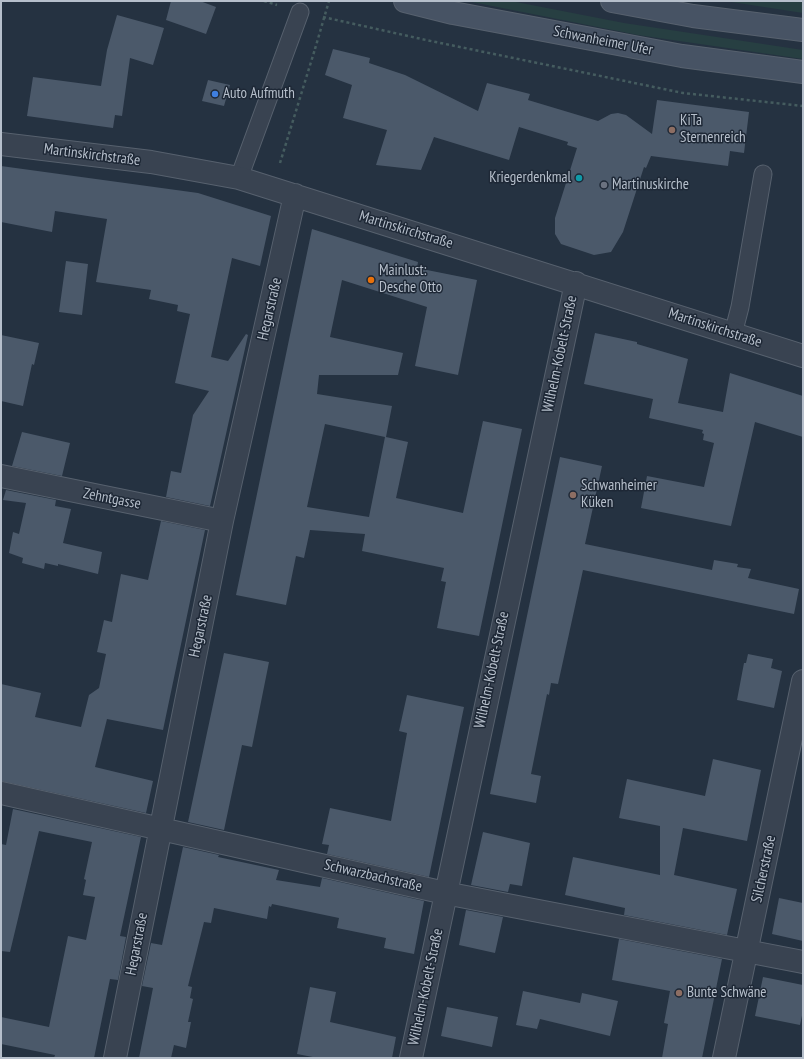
<!DOCTYPE html>
<meta charset="utf-8">
<style>
body{margin:0}
#map{position:relative;width:804px;height:1059px;overflow:hidden;background:#253241;font-family:"PT Sans Narrow",sans-serif}
canvas{display:block}
.frame{position:absolute;inset:0;border:2px solid #b6bfcb;pointer-events:none}
</style>
<div id="map">
<canvas width="804" height="1059"></canvas>
<div class="frame"></div>
</div>
<script>
const c = document.querySelector('canvas').getContext('2d');
c.lineJoin = 'round';
function paint(path, color) { c.fillStyle = color; c.fill(path, 'evenodd'); }
const poly = rows => new Path2D(rows.map(r => 'M' + r).join(''));
function stroke(path, color, width, dash) { c.strokeStyle = color; c.lineWidth = width; c.lineCap = dash ? 'butt' : 'round'; c.setLineDash(dash || []); c.stroke(path); }
function drawText(font, color, halo, rows, align = 'center') {
  c.font = font + ' "PT Sans Narrow",sans-serif'; c.lineWidth = 3; c.setLineDash([]); c.textBaseline = 'middle'; c.strokeStyle = halo; c.fillStyle = color; for (const [text, x, y, turn = 0] of rows) {
    c.save(); c.translate(x, y); c.rotate((+turn || 0) * Math.PI / 180); c.textAlign = isNaN(turn) ? turn : align; if (halo) c.strokeText(text, 0, 0); c.fillText(text, 0, 0); c.restore();
  }
}
const green = poly([
 [467,1,511,1,624,23,803,50,803,59,638,35],
 [725,1,803,1,803,13]
]);
const building = poly([
 [171,1,200,1,216,7,206,34,166,20],
 [117,15,164,28,153,65,130,58,122,116,115,115,113,128,27,116,33,77,101,86,107,50],
 [333,49,370,58,369,63,405,75,478,111,487,83,530,94,528,100,598,121,611,114,618,113,626,115,652,134,657,100,749,112,744,153,730,151,728,166,651,156,646,168,644,167,623,232,611,252,594,255,561,244,555,234,555,218,577,148,567,145,568,142,519,127,509,160,434,137,421,170,376,165,387,130,343,118,352,85,325,75],
 [208,80,230,85,224,106,202,101],
 [1,166,198,193,271,216,260,266,232,258,211,357,228,361,246,334,248,335,210,506,166,497,171,471,181,473,193,415,209,391,175,383,190,314,177,311,178,305,149,299,151,290,96,282,107,219,55,211,52,232,1,222],
 [312,229,418,262,417,268,477,280,458,375,415,366,427,307,342,280,330,337,403,353,398,375,319,375,317,394,392,406,386,437,408,442,396,498,463,513,483,421,522,429,479,636,437,628,446,582,441,581,444,568,362,551,365,534,310,530,304,558,296,556,286,605,236,595],
 [325,424,385,437,369,517,307,507],
 [66,261,88,264,82,315,59,312],
 [595,333,637,342,637,344,688,359,678,403,723,412,730,373,803,396,803,437,755,422,731,526,641,508,647,476,704,487,714,443,703,440,704,434,702,433,703,430,649,418,653,399,584,384],
 [1,335,39,343,34,365,32,364,23,406,1,401],
 [22,432,70,443,62,476,12,466],
 [560,457,602,466,585,544,712,570,714,560,738,564,737,567,751,569,748,578,799,589,794,614,583,570,558,684,551,683,549,695,547,694,531,774,541,776,536,803,490,794],
 [6,490,56,500,55,506,71,509,63,543,102,552,98,574,58,564,58,566,45,563,44,569,22,563,23,558,9,553,13,532,19,534,26,503,3,500],
 [161,521,205,530,163,730,107,719,95,767,153,781,146,813,1,781,1,684,41,693,35,717,81,727,89,695,99,688,106,654,97,652,104,620,112,622,121,574,148,580],
 [224,653,269,662,252,747,242,745,224,830,188,822],
 [748,654,773,659,771,668,782,671,774,708,737,700,744,663,746,663],
 [407,695,464,707,429,877,327,854,329,845,322,844,330,808,391,821,407,733,399,731],
 [713,759,761,770,747,841,683,828,674,875,737,889,727,935,624,915,625,908,565,895,573,857,660,875,660,826,619,818,627,779,705,796],
 [13,809,141,837,120,936,126,937,118,980,110,979,94,1058,54,1058,55,1055,1,1044,1,1017,49,1027,68,936,86,940,95,897,83,895,86,880,84,879,92,842,39,831,10,952,1,951,1,844,6,845],
 [483,832,530,843,522,886,510,884,508,892,471,885],
 [183,847,219,855,218,857,279,870,276,880,320,887,322,878,424,901,414,954,384,948,386,938,337,928,339,918,272,904,271,907,269,906,267,919,214,908,211,923,204,922,188,986,192,987,190,998,193,999,188,1022,191,1022,186,1048,174,1045,171,1058,139,1058,153,988,142,986,151,943,162,945],
 [779,898,803,903,803,941,772,934],
 [466,910,503,917,495,953,459,945],
 [619,939,722,959,702,1058,662,1058,668,1024,664,1023,670,991,612,980],
 [763,977,803,985,803,1011,800,1025,755,1016],
 [310,987,336,992,330,1022,396,1037,392,1058,318,1058,297,1054],
 [523,991,580,1003,582,993,618,1001,610,1036,540,1019,537,1029,516,1025],
 [447,1007,498,1017,492,1047,441,1036]
]);
const path = poly([
 [264,1,277,5],
 [323,17,426,40,683,93,803,106],
 [280,163,315,49]
]);
const service = poly([
 [239,178,300,12],
 [733,334,740,307,763,174]
]);
const minor = poly([
 [1,144,151,162,239,178,803,356],
 [1,476,222,521],
 [1,793,445,893,803,962],
 [115,1058,222,521,295,195],
 [411,1058,576,283],
 [724,1058,803,681]
]);
const secondary = poly([
 [405,1,453,13,682,56,803,72],
 [612,1,693,16,803,30]
]);
const pathBridge = poly([
 [315,49,329,1]
]);
const markers = [
 [215,94,4,"#3f7fe0"],
 [672,130,4,"#8d6e63"],
 [579,178,4,"#0f9aa8"],
 [604,185,4,"#6b7280"],
 [371,280,4,"#e8710a"],
 [573,495,4,"#8d6e63"],
 [679,993,4,"#8d6e63"]
];
const streetNames = [
 ["Schwanheimer Ufer",603,41,11],
 ["Martinskirchstraße",92,155,7],
 ["Martinskirchstraße",406,230,17],
 ["Hegarstraße",270,309,-77],
 ["Martinskirchstraße",715,328,18],
 ["Wilhelm-Kobelt-Straße",560,354,-78],
 ["Zehntgasse",112,499,11],
 ["Hegarstraße",201,626,-78],
 ["Wilhelm-Kobelt-Straße",492,670,-78],
 ["Silcherstraße",764,869,-78],
 ["Schwarzbachstraße",373,876,13],
 ["Hegarstraße",137,944,-79],
 ["Wilhelm-Kobelt-Straße",426,987,-78]
];
const poiNames = [
 ["Auto Aufmuth",223,94],
 ["KiTa",680,121],
 ["Sternenreich",680,138],
 ["Kriegerdenkmal",571,178,"right"],
 ["Martinuskirche",612,185],
 ["Mainlust:",379,271],
 ["Desche Otto",379,288],
 ["Schwanheimer",581,486],
 ["Küken",581,503],
 ["Bunte Schwäne",687,993]
];
paint(green, '#273f42');
paint(building, '#4b596a');
stroke(service, '#57616e', 19);
stroke(minor, '#57616e', 24);
stroke(secondary, '#57616e', 24);
stroke(path, '#455c5f', 2.5, [3, 3]);
stroke(service, '#394351', 17);
stroke(minor, '#394351', 22);
stroke(secondary, '#475364', 22);
stroke(pathBridge, '#455c5f', 2.5, [3, 3]);
for (const [x, y, r, color] of markers) { const dot = new Path2D(); dot.arc(x, y, r, 0, 2 * Math.PI); c.fillStyle = color; c.fill(dot); stroke(dot, '#1e2836', 1.5); }
drawText('15px', '#b6bfcb', '#1e2836', streetNames);
drawText('15px', '#b6bfcb', '#1e2836', poiNames, 'left');
</script>
